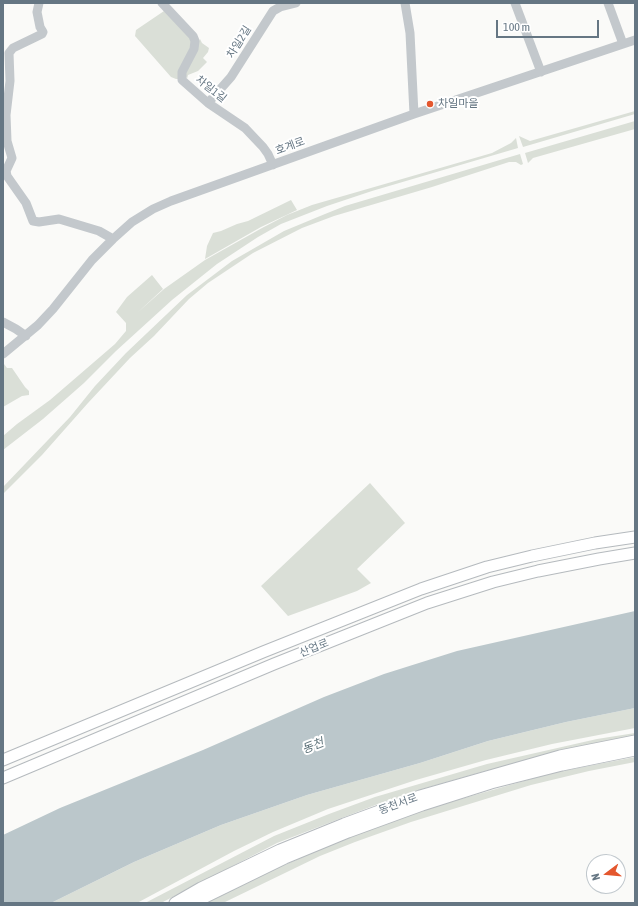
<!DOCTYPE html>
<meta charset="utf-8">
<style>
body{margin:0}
#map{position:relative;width:638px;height:906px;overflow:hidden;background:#fafaf8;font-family:"Asap Condensed",sans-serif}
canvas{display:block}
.frame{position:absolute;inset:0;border:4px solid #657683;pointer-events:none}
.north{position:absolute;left:586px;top:854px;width:40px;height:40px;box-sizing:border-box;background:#fff;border:1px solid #c1c8cd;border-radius:50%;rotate:254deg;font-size:11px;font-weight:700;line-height:16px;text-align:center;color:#657683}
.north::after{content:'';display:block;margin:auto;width:14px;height:18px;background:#e4572e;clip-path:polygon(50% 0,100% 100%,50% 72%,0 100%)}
.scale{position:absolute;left:496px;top:20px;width:103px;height:18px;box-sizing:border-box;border:2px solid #657683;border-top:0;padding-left:5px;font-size:12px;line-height:14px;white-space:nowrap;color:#657683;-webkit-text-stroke:3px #fff;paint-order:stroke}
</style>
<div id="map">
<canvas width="638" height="906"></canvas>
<div class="frame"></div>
<div class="north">N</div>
<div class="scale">100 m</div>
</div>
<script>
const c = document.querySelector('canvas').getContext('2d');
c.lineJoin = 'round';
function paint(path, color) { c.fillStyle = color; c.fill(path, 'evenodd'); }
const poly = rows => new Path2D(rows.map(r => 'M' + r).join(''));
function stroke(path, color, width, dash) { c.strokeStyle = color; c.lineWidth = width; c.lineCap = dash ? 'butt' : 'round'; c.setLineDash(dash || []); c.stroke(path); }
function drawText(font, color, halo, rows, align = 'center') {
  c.font = font + ' "Asap Condensed","Noto Sans KR",sans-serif'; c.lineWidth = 4; c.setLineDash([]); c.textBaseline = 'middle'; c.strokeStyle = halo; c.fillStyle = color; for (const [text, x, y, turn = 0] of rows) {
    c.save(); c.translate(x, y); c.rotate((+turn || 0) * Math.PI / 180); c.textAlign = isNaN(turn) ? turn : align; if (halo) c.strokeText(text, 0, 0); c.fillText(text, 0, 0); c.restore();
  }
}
const green = poly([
 [164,11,193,40,178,79,176,79,171,77,135,36,136,30],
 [200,39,202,43,209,48,208,52,203,58,207,62,198,71,188,75,187,79,184,71],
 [635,111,635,114,523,147,519,136,530,141],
 [635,121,635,129,533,158,528,163,525,153],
 [516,138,518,148,372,191,327,206,281,224,258,237,217,264,172,300,116,351,84,383,43,419,3,450,3,436,17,424,50,400,115,344,126,331,126,323,116,312,127,297,152,275,163,289,137,313,164,289,205,260,262,228,287,215,312,205,492,153,511,143],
 [520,154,523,164,521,165,516,162,509,162,432,187,334,216,302,228,253,253,208,283,189,299,154,336,130,358,88,403,42,455,3,494,3,487,70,417,95,386,126,353,187,295,232,261,284,231,325,214,345,206],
 [291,200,297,210,261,227,205,259,207,246,213,233,221,231,237,224,248,221],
 [4,364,7,368,12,368,25,387,29,391,29,395,22,396,3,407,3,365],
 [370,483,405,523,357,569,371,583,357,591,288,616,261,586],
 [635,708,635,728,552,744,486,760,416,780,328,809,273,832,234,851,137,903,51,903,134,862,221,825,307,795,420,763,488,741,566,722],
 [635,733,635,737,559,752,489,770,419,790,378,804,277,843,161,903,145,903,274,836,329,814,375,797,487,764,597,739],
 [635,757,635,762,589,771,531,785,411,822,355,842,320,856,223,903,205,903,261,875,329,846,381,825,426,809,552,773]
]);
const water = poly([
 [635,611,635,708,566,722,488,741,420,763,307,795,221,825,134,862,51,903,3,903,3,835,60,808,203,750,324,697,384,674,457,651]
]);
const minor = poly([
 [39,3,37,12,40,27,43,32,42,34,13,48,9,53,10,81,6,115,7,141,12,158,6,171,7,176,26,203,33,221,39,222,59,219,99,231,113,239],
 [162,3,193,36,195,41,194,49,182,72,182,80,208,103,245,128,263,147,268,154,273,165],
 [405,3,410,33,414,114],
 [515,3,541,72],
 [608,3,623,44],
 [208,103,231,77,273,11,280,7,296,3],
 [3,322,16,329,26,336],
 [3,354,38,325,53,309,92,260,113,239,132,222,153,209,171,201,414,114,635,40]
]);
const major = poly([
 [3,760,263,652,421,589,487,567,532,556,595,543,635,537],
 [3,778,274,664,427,603,493,582,538,571,599,559,635,553],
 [175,903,201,888,280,850,344,824,420,796,560,756,635,741],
 [193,903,285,858,348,832,422,805,491,783,562,765,635,750]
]);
const markers = [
 [430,104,4,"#e4572e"]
];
const streetNames = [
 ["차일2길",239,42,-58],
 ["차일1길",211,89,38],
 ["호계로",290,146,-20],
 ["산업로",314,648,-22],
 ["동천서로",398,804,-20]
];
const poiNames = [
 ["차일마을",438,104]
];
const waterNames = [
 ["동천",313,746,-21]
];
paint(green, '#dadfd7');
paint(water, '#bbc7cb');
stroke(major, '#b5babe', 13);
stroke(minor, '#c3c8cc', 9);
stroke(major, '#fff', 11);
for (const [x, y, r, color] of markers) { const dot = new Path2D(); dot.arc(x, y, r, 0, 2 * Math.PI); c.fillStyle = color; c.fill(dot); stroke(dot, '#fff', 1.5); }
drawText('11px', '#657683', '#fff', streetNames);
drawText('11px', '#657683', '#fff', poiNames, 'left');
drawText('italic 12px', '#60757c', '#fff', waterNames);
</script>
